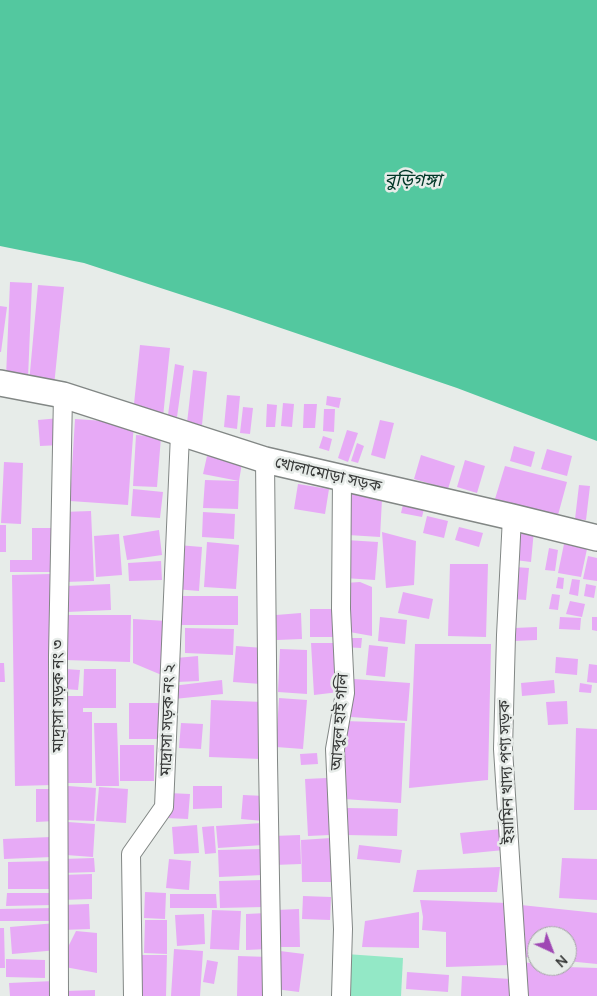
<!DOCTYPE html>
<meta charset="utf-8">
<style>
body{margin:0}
#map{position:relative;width:597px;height:996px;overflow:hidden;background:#e7ece9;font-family:Manrope,sans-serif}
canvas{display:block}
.north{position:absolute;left:527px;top:926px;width:50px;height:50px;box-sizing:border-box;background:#e7ece9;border:1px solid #a1a5a3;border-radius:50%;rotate:137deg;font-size:14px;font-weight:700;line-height:20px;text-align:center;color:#383a39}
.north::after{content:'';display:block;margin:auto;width:18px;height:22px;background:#9f48b4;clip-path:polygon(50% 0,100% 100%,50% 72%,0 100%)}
</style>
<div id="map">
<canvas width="597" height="996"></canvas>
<div class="north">N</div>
</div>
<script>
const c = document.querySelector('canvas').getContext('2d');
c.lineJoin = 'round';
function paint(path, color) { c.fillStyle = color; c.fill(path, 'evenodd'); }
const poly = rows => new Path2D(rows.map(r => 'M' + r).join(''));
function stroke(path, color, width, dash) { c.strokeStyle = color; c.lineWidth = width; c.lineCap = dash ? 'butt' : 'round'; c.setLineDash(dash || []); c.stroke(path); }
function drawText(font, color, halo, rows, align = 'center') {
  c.font = font + ' Manrope,"Noto Sans Bengali",sans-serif'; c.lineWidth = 5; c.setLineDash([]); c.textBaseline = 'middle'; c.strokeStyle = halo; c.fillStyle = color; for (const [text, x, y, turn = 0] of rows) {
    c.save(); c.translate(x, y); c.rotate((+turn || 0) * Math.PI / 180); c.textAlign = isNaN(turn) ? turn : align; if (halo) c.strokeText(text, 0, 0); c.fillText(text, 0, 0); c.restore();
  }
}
const green = poly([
 [346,954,403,958,401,996,344,996]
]);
const water = poly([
 [0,0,597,0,597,441,457,388,228,310,84,263,0,246]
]);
const building = poly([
 [10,282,32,283,28,378,6,377],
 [38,285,64,287,54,386,29,383],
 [0,306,7,307,1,352,0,352],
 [140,345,170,348,163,417,133,414],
 [175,364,184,366,177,417,168,415],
 [193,370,207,372,202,425,187,423],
 [227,395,240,396,237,429,224,427],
 [327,396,341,398,339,408,326,405],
 [283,403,294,404,292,427,281,426],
 [267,404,277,405,275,427,266,427],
 [304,404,317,404,315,428,303,428],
 [243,407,253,408,250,434,240,433],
 [324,409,335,409,334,432,323,431],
 [60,418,61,445,40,446,38,420],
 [75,419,134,423,128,505,70,501],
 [380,420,394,423,385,459,371,455],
 [347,430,358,433,348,462,338,458],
 [136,435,161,437,157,487,133,486],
 [323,436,332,439,329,451,319,448],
 [357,443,364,446,358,463,351,461],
 [514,446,535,452,531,467,510,461],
 [547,449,572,456,567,476,541,469],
 [421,455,455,466,448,489,414,479],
 [207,456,242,463,239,481,203,474],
 [465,460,485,466,477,493,457,487],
 [4,462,23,463,21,524,1,523],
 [505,466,567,482,558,515,495,499],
 [205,480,239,481,238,509,203,508],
 [298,484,329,489,325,514,294,509],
 [579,485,590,486,586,520,575,519],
 [133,489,163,492,160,518,131,516],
 [346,492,382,499,380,537,348,535],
 [405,496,426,501,422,517,401,513],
 [91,511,94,581,65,582,62,512],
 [203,512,235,514,234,539,202,537],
 [427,516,448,521,444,538,423,533],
 [0,525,6,525,6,552,0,552],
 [459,527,483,533,479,547,455,540],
 [32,528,51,528,50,572,10,572,10,560,32,560],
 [519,528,534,530,531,562,515,560],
 [159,530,162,555,127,560,123,536],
 [382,532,416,541,414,585,386,588],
 [119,534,122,575,96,577,94,536],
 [346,540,378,542,375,580,344,578],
 [207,542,239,545,236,589,204,587],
 [564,544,587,549,581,577,558,573],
 [178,545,202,547,199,591,175,589],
 [549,548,558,550,555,571,545,570],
 [588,556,597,558,597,581,583,579],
 [161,561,162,580,129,581,128,563],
 [450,564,488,564,486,637,448,636],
 [515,567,529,568,526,600,512,599],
 [50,574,53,785,15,786,12,575],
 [558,577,564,578,563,589,556,588],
 [572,579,580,580,578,596,569,594],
 [360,582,372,587,372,636,344,631,345,583],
 [110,584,111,610,67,612,66,586],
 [586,584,596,586,594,598,584,596],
 [403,592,433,599,429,619,398,613],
 [552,594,560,595,558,610,549,609],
 [181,596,238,596,238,625,181,625],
 [570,601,585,604,582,617,566,614],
 [310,609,335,609,335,637,310,637],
 [301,613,302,639,277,640,276,615],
 [65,615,131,615,130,662,64,660],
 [380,617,407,620,405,644,378,641],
 [560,617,581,618,580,630,559,629],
 [592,617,597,617,597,631,592,630],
 [133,619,167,621,164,676,133,663],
 [537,627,537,640,514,641,514,628],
 [185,628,234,629,233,655,185,653],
 [345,638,362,638,361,648,344,647],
 [311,643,339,643,339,692,314,695],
 [415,644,491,644,488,780,409,788],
 [369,645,388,647,385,677,366,675],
 [236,646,264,648,261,684,233,682],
 [280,649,307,650,307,694,278,692],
 [198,656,199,681,177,682,176,658],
 [556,657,578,659,577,675,555,673],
 [0,663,4,663,5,682,0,682],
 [589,664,597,665,597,683,587,682],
 [65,669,80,670,78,690,64,689],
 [84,669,116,669,116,708,83,708,83,712,92,712,92,783,64,783,64,696,83,696],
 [354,679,410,683,407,721,351,717],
 [222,680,223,694,174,699,172,686],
 [554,680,555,693,522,696,521,683],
 [580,683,592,685,591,693,579,692],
 [279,698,307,700,303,749,276,747],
 [211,700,263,702,261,759,209,757],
 [567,701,568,724,548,725,546,702],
 [129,703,160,703,160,739,129,739],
 [344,721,405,723,401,803,344,799],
 [94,723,117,723,119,786,96,786],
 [181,723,203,724,201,749,179,748],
 [576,728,597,729,597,810,574,810],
 [120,745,154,745,154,781,120,781],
 [317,753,318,764,301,765,300,754],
 [327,778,330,835,308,836,305,779],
 [68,786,96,788,94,821,66,820],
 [193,786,222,786,222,808,193,809],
 [99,787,128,789,126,823,96,821],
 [36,789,55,789,55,821,36,822],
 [168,793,190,794,188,819,166,818],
 [243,795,265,796,263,821,241,819],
 [347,808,398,809,397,836,346,835],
 [68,822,95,824,93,857,66,855],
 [262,823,263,845,218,848,216,826],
 [197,825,199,853,174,854,172,827],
 [214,826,216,853,205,854,202,827],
 [502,829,504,850,463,854,460,833],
 [300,835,301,864,274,865,273,836],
 [51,837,52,857,4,859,3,839],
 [331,838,331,882,302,882,301,840],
 [359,845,402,850,400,863,357,859],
 [262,849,263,875,219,877,218,850],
 [94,858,95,872,62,873,62,859],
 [562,858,597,859,597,900,559,898],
 [169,859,191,861,189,890,166,888],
 [55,861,56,889,8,889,8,862],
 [500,867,497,892,413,892,417,870],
 [92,874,92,899,61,900,61,875],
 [263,880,264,907,220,908,219,881],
 [145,892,166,893,165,919,144,918],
 [7,893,53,893,53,905,6,906],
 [170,894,216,894,217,908,170,908],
 [303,896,331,897,330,920,302,919],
 [420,900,508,903,509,965,446,967,446,932,422,930,423,917],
 [89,904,90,929,62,930,61,905],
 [521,905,597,913,597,964,567,961,567,936,537,936,537,958,523,957],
 [55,908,55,921,0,921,0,909],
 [299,909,300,947,277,947,276,910],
 [212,910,241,911,239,950,210,949],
 [419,912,419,948,362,947,365,921],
 [267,913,268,949,246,950,246,914],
 [204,914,205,944,177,946,175,915],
 [145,920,167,920,167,954,144,953],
 [56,923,58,950,12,954,10,927],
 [0,928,4,928,5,968,0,968],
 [76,931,97,933,97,973,65,967,68,947],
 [174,949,203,951,200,996,171,996],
 [280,951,304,954,299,992,275,989],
 [141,955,167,955,166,996,140,996],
 [238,956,269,957,267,996,237,996],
 [6,959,45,960,45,978,6,977],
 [207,960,218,962,214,984,203,982],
 [523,962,537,964,537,966,597,968,597,996,525,996],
 [407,972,449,975,448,992,406,989],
 [462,976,511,979,510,996,461,996],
 [54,981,54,996,10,996,9,983],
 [95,990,95,996,65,996,65,991]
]);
const street = poly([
 [265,460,268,760,272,996],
 [512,517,506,635,503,749,519,996],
 [59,996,58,656,63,395],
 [133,996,131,854,164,807,180,434],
 [341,996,343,929,335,749,345,693,341,609,342,478]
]);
const secondary = poly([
 [0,383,63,395,265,460,512,517,597,538]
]);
const streetNames = [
 ["খোলামোড়া সড়ক",328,475,13],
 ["মাদ্রাসা সড়ক নং ৩",59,696,-90],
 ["মাদ্রাসা সড়ক নং ২",168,720,-88],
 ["আব্দুল হাই গলি",340,722,-86],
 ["ইয়ামিন খাদ্য পণ্য সড়ক",507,772,-92]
];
const waterNames = [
 ["বুড়িগঙ্গা",413,181]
];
paint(green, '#93e8c6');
paint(water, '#53c89f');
paint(building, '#e7aaf6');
stroke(street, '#828785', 20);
stroke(secondary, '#828785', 28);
stroke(street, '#fff', 18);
stroke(secondary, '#fff', 25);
drawText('16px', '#383a39', '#e7ece9', streetNames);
drawText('italic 18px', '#003727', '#e7ece9', waterNames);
</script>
